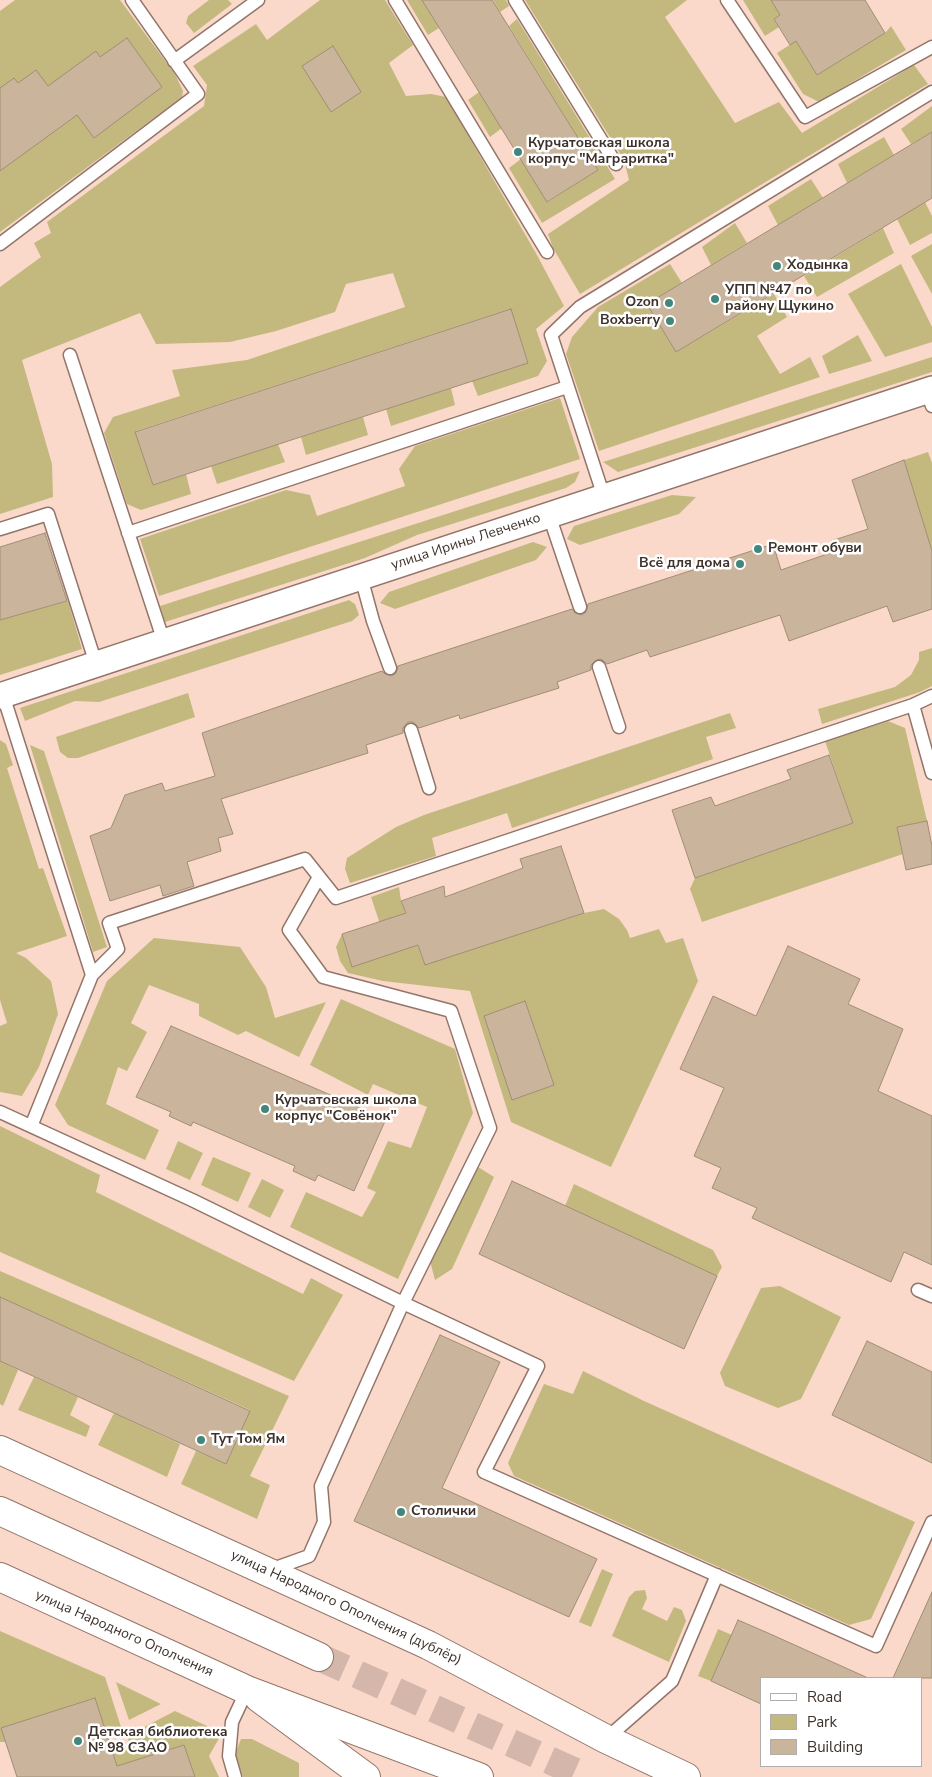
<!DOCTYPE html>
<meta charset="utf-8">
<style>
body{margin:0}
#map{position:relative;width:932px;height:1777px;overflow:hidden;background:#fad9ca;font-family:"Nunito Sans",sans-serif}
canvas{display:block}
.legend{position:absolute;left:760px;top:1677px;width:162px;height:90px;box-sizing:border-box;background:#fff;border:1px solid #b1adaa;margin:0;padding:6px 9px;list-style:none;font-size:15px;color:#3d312b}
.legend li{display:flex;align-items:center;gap:10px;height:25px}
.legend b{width:25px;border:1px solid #b1adaa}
</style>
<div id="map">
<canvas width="932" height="1777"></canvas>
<ul class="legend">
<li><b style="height:6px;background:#fff"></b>Road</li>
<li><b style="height:14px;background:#c3b97e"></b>Park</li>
<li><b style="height:14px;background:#cab59c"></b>Building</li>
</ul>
</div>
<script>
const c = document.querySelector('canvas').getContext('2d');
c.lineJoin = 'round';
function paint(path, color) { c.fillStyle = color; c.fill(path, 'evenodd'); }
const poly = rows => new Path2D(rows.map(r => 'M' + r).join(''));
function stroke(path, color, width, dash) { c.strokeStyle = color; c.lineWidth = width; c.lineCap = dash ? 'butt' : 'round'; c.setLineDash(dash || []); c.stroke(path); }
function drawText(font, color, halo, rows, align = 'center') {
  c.font = font + ' "Nunito Sans",sans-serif'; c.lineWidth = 5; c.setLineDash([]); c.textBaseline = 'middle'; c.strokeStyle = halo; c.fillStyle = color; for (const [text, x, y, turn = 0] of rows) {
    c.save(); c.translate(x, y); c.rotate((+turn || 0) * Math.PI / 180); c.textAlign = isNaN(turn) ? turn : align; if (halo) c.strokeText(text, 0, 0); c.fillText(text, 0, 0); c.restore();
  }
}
const green = poly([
 [15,0,120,0,175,74,183,91,182,97,0,232,0,11],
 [209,0,228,0,232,4,194,33,186,23,188,16],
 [320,0,385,0,413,45,389,63,406,96,431,94,446,97,537,255,564,306,536,329,547,361,538,376,478,396,472,381,528,362,510,309,136,431,153,485,186,474,191,494,141,510,127,504,104,433,113,417,180,396,172,370,247,360,405,307,393,273,346,284,335,312,276,331,230,342,156,344,140,313,22,360,52,464,53,497,0,514,0,287,41,257,34,243,51,233,47,222,204,106,207,85,193,66,256,24,267,40],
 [407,0,422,0,439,28,428,35],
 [493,0,506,0,509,6,500,12],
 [525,0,687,0,665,17,735,123,779,102,802,133,914,65,928,84,580,294,553,248,548,234,629,180,624,160],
 [743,0,771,0,780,15,774,19,779,27,765,36],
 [517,19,615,179,542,223,509,168,521,159,548,202,598,170,509,26],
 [891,26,906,50,819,102,803,94,777,53,796,41,817,75,885,33],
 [479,92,502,128,490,137,468,100],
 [932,106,932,132,911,144,901,129],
 [884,137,894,155,847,183,838,164],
 [811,179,823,198,778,225,768,206],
 [925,202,932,216,932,233,910,245,897,219],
 [735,223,747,243,711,265,702,247],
 [883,228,894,253,817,297,804,276],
 [932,244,932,294,911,256],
 [670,264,682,283,647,304,676,352,774,294,787,317,757,336,780,374,810,357,820,377,599,451,566,354,572,337,598,307],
 [901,264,932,327,932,342,885,357,848,294],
 [858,335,872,361,829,374,822,356],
 [932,357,932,372,618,472,603,462],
 [451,388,455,405,391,426,386,409],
 [560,398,580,459,159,596,140,539,286,490,310,495,317,516,405,486,399,469,415,446],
 [363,417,368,435,306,455,301,437],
 [278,444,285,462,217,484,211,466],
 [928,452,932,463,932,551,904,460],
 [580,471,575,482,566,488,417,535,365,558,165,622,160,606],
 [672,495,696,497,679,514,580,545,567,539,574,526],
 [533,542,547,547,536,560,395,609,380,603,389,592],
 [349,600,355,604,359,615,352,621,99,702,75,701,25,721,20,708],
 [68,601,82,649,0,675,0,620],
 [932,648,932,686,920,692,822,724,818,709,895,687,911,675,919,660,919,652],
 [188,693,195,717,78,758,68,758,60,752,56,737],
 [730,713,736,728,706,737,713,759,512,828,507,813,432,838,436,856,350,883,345,869,347,858,396,827,424,815],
 [888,721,905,728,927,821,897,827,903,854,702,922,690,889,695,878,853,823,825,741],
 [0,740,6,744,13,765,7,768,39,869,43,868,67,936,16,953,26,958,51,981,58,1014,39,1067,22,1096,0,1092,0,1026,7,1023,0,1000],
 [30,745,44,751,107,947,93,952],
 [399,887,401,901,425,964,584,913,604,909,619,919,627,930,630,938,659,929,666,943,683,938,698,981,611,1167,511,1122,470,991,383,981,348,973,340,961,336,947,342,934,352,966,383,933,371,897],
 [154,938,240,947,266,987,275,1018,326,1002,299,1057,246,1031,238,1035,199,1016,199,1004,149,985,131,1023,147,1032,127,1071,118,1067,106,1104,159,1130,145,1160,68,1125,55,1105,107,981],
 [341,999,455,1049,473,1113,398,1279,290,1227,306,1192,362,1217,376,1192,367,1188,388,1141,411,1148,427,1107,373,1084,368,1095,310,1065],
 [0,1126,100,1175,96,1192,303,1294,311,1278,343,1295,294,1381,0,1252],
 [178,1141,203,1153,190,1180,166,1169],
 [213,1157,251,1173,238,1202,201,1185],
 [478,1167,494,1177,452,1269,435,1280,430,1261],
 [262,1179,284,1190,270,1218,248,1207],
 [574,1184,713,1250,722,1267,717,1276,565,1206],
 [0,1271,289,1396,250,1476,270,1485,257,1519,181,1484,196,1451,226,1464,250,1410,0,1297],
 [780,1286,841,1317,801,1399,778,1408,725,1386,720,1373,761,1288],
 [0,1361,18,1370,3,1406,0,1404],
 [583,1371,644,1401,915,1522,871,1619,849,1625,514,1476,508,1463,544,1384,573,1394],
 [34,1377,78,1397,70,1415,90,1426,86,1437,18,1410],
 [114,1413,180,1444,167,1477,98,1445],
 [602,1569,613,1574,591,1627,579,1622],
 [645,1590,647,1598,642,1609,667,1621,674,1607,682,1610,686,1621,669,1662,612,1636,629,1597,635,1591],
 [718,1629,732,1635,711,1681,698,1676],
 [0,1631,105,1677,121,1727,106,1732,95,1698,2,1728,6,1742,0,1742],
 [116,1682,161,1704,129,1720],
 [175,1711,222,1733,209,1756,219,1777,195,1777,184,1745,117,1766,113,1754,131,1748,127,1736],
 [241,1739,252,1739,299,1763,299,1777,243,1777,235,1754]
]);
const building = poly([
 [422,0,492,0,598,170,547,202,422,0],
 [771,0,865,0,885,33,817,75,796,41,790,45,774,19,780,15,771,0],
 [127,38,162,87,94,138,77,115,0,171,0,88,14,78,18,83,36,70,48,86,96,51,100,57,127,38],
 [333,46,361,92,331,112,302,66,333,46],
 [932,132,932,198,676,352,647,304,932,132],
 [511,309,528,363,153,485,135,432,511,309],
 [904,460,932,551,932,609,893,622,887,606,789,641,780,615,650,657,647,650,607,664,601,659,596,660,591,665,591,670,557,682,559,688,460,719,459,715,419,728,413,722,408,722,403,728,403,733,366,745,368,753,221,799,233,834,218,838,221,851,187,862,194,886,163,896,160,885,110,901,90,836,111,828,125,795,162,783,165,791,215,776,202,733,382,671,385,674,392,676,396,673,398,666,572,609,575,613,582,615,586,612,588,604,773,544,781,570,833,552,831,541,868,529,852,480,904,460],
 [45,533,67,601,0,620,0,547,45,533],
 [829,755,853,823,695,878,672,810,711,797,715,806,791,779,787,770,829,755],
 [927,821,932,846,932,864,906,870,897,827,927,821],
 [561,846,584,913,425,965,418,945,352,967,342,934,406,913,401,901,444,886,445,897,523,868,520,859,561,846],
 [788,946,860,979,848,1004,903,1029,878,1091,932,1116,932,1265,904,1252,891,1282,752,1218,757,1208,712,1188,721,1168,694,1156,724,1088,680,1069,713,996,756,1016,788,946],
 [525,1001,554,1085,512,1100,484,1016,525,1001],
 [171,1026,386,1119,354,1191,318,1175,315,1181,293,1171,295,1166,193,1122,191,1126,169,1116,171,1112,136,1097,171,1026],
 [512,1181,717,1276,684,1349,479,1254,512,1181],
 [0,1297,250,1411,226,1464,0,1361,0,1297],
 [440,1335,500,1362,442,1488,597,1559,569,1617,354,1521,440,1335],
 [867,1341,932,1372,932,1463,832,1415,867,1341],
 [932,1592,932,1678,893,1678,932,1592],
 [738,1620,768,1633,868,1678,761,1678,761,1704,711,1681,738,1620],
 [95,1698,117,1766,184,1745,195,1777,17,1777,1,1728,95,1698]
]);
const secondaryTunnel = poly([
 [319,1657,587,1777]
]);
const service = poly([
 [395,0,547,252],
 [515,0,616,164],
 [727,0,805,117,932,47],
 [174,61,258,0],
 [0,244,198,94,132,0],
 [70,355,164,642],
 [927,391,932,406],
 [604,497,551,335,580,307,932,92],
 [549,515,580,607],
 [0,529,48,514,96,664],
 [128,533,567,387],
 [361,577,373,621,390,668],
 [599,667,619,727],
 [3,695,92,975,32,1124],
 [913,705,932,773],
 [411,730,429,788],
 [319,877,289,930,323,977,451,1011,490,1128,403,1303,538,1366,484,1472,876,1646,932,1522],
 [92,975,118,949,109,923,305,859,336,898,913,705,932,696],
 [0,1112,192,1200,403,1303,321,1486,324,1522,309,1556,270,1570],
 [918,1290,932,1296],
 [606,1739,672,1681,717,1575],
 [235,1777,229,1756,232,1722,247,1690]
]);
const minor = poly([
 [0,696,932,389]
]);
const tertiary = poly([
 [0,1450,428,1645,606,1739,686,1777],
 [259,1698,366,1777]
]);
const secondary = poly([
 [0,1511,319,1657],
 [0,1577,247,1690,479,1777]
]);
const markers = [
 [518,152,5,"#43877c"],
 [777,266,5,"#43877c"],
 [715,299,5,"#43877c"],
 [669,303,5,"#43877c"],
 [670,321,5,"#43877c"],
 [758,549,5,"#43877c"],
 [740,564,5,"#43877c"],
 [265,1109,5,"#43877c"],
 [201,1440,5,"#43877c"],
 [401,1512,5,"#43877c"],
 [78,1741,5,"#43877c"]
];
const poiNames = [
 ["Курчатовская школа",528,144],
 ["корпус \"Маграритка\"",528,160],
 ["Ходынка",787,266],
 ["УПП №47 по",725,291],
 ["району Щукино",725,307],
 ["Ozon",659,303,"right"],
 ["Boxberry",660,321,"right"],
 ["Ремонт обуви",768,549],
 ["Всё для дома",730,564,"right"],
 ["Курчатовская школа",275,1101],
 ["корпус \"Совёнок\"",275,1117],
 ["Тут Том Ям",211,1440],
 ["Столички",411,1512],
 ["Детская библиотека",88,1733],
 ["№ 98 СЗАО",88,1749]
];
const streetNames = [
 ["улица Ирины Левченко",466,542,-18],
 ["улица Народного Ополчения (дублёр)",346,1608,25],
 ["улица Народного Ополчения",124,1634,24]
];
paint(green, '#c3b97e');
paint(building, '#cab59c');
stroke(building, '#a18d75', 1);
stroke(secondaryTunnel, '#d4b7aa', 28, [28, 14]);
stroke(service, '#937569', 15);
stroke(minor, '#937569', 28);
stroke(tertiary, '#937569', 30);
stroke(secondary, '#937569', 30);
stroke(service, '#fff', 12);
stroke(minor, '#fff', 25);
stroke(tertiary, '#fff', 28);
stroke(secondary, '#fff', 28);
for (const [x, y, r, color] of markers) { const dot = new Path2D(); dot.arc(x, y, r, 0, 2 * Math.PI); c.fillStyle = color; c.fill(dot); stroke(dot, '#fff', 2); }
drawText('bold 14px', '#3d312b', '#fff', poiNames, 'left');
drawText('14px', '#3d312b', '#fff', streetNames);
</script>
